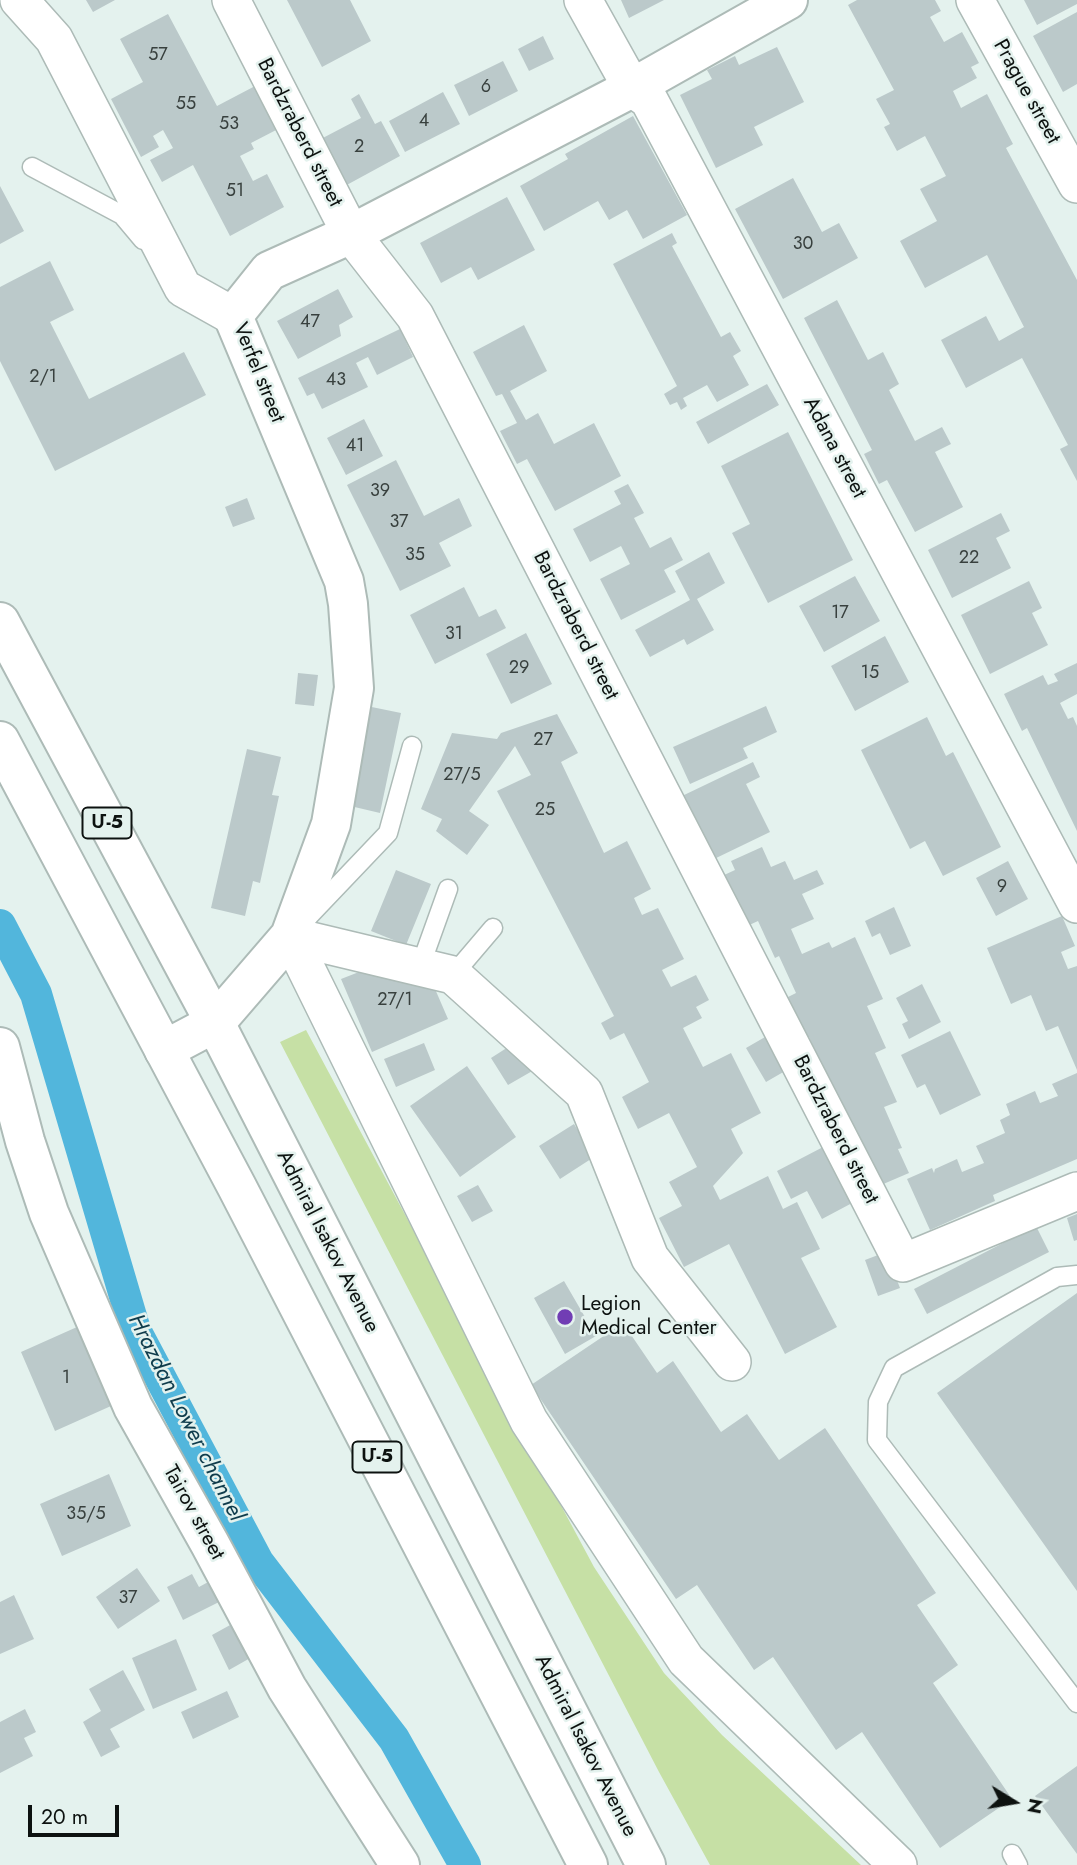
<!DOCTYPE html>
<meta charset="utf-8">
<style>
body{margin:0}
#map{position:relative;width:1077px;height:1865px;overflow:hidden;background:#e4f2ee;font-family:Jost,sans-serif}
canvas{display:block}
.north{position:absolute;left:979px;top:1767px;width:70px;height:70px;-webkit-text-stroke:5px #e4f2ee;paint-order:stroke;rotate:101deg;font-size:19px;font-weight:700;line-height:28px;text-align:center;color:#0d1210}
.north::after{content:'';display:block;margin:auto;width:24px;height:32px;background:#0d1210;clip-path:polygon(50% 0,100% 100%,50% 72%,0 100%)}
.scale{position:absolute;left:28px;top:1805px;width:91px;height:32px;box-sizing:border-box;border:4px solid #0d1210;border-top:0;padding-left:9px;font-size:21px;line-height:24px;white-space:nowrap;color:#0d1210;-webkit-text-stroke:5px #e4f2ee;paint-order:stroke}
</style>
<div id="map">
<canvas width="1077" height="1865"></canvas>
<div class="north">N</div>
<div class="scale">20 m</div>
</div>
<script>
const c = document.querySelector('canvas').getContext('2d');
c.lineJoin = 'round';
function paint(path, color) { c.fillStyle = color; c.fill(path, 'evenodd'); }
const poly = rows => new Path2D(rows.map(r => 'M' + r).join(''));
function stroke(path, color, width, dash) { c.strokeStyle = color; c.lineWidth = width; c.lineCap = dash ? 'butt' : 'round'; c.setLineDash(dash || []); c.stroke(path); }
function drawText(font, color, halo, rows, align = 'center') {
  c.font = font + ' Jost,"Noto Sans Armenian",sans-serif'; c.lineWidth = 5; c.setLineDash([]); c.textBaseline = 'middle'; c.strokeStyle = halo; c.fillStyle = color; for (const [text, x, y, turn = 0] of rows) {
    c.save(); c.translate(x, y); c.rotate((+turn || 0) * Math.PI / 180); c.textAlign = isNaN(turn) ? turn : align; if (halo) c.strokeText(text, 0, 0); c.fillText(text, 0, 0); c.restore();
  }
}
const green = poly([
 [306,1030,594,1567,664,1673,722,1735,861,1865,710,1865,659,1772,280,1042]
]);
const canal = poly([
 [0,925,36,994,135,1330,258,1562,394,1739,465,1865]
]);
const building = poly([
 [86,0,115,0,93,12],
 [287,0,350,0,371,41,322,67],
 [621,0,664,0,629,18],
 [857,0,935,0,941,11,930,17,944,42,962,32,979,63,971,67,977,78,953,91,961,108,987,94,1013,144,1006,148,1077,280,1077,481,1060,449,1068,445,1022,358,966,388,941,340,986,316,999,341,1024,327,987,255,925,288,900,241,937,221,920,189,946,176,925,136,897,151,884,127,890,124,876,99,894,90,848,5],
 [1024,0,1077,0,1077,4,1037,25],
 [1077,12,1077,84,1063,92,1033,36],
 [168,14,217,106,257,85,280,128,251,143,254,149,240,156,253,181,267,174,284,207,230,236,193,165,162,182,150,160,173,148,163,130,153,136,159,147,141,157,111,99,143,82,120,39],
 [543,36,554,59,529,71,518,49],
 [777,47,804,102,754,127,763,145,716,168,680,95,712,79,707,70,735,56,739,65],
 [503,61,518,91,469,116,454,85],
 [443,92,460,124,405,152,389,121],
 [359,94,375,124,381,121,400,156,343,187,319,140,361,118,351,99],
 [633,116,687,215,643,239,627,210,609,220,598,201,544,231,520,186,568,159,565,154],
 [793,178,822,232,839,223,858,258,783,299,735,209],
 [0,186,24,231,0,244],
 [507,197,535,250,478,280,471,267,441,283,420,243],
 [672,233,677,243,672,246,721,337,730,332,741,351,733,356,749,385,717,402,707,385,683,398,687,406,681,410,677,402,670,405,664,394,677,386,613,264],
 [50,261,74,310,50,322,89,399,184,352,206,395,55,471,0,361,0,287],
 [338,289,353,317,339,325,341,336,298,359,277,321],
 [837,300,868,360,883,352,899,384,889,390,915,441,942,427,951,444,935,452,963,507,915,532,887,480,879,484,864,454,872,450,804,318],
 [524,325,547,371,510,391,526,420,538,413,554,444,594,423,621,476,555,511,527,459,517,464,500,431,517,423,502,394,496,396,473,352],
 [400,329,413,357,377,375,368,357,356,363,368,387,322,409,314,393,307,396,298,378],
 [767,384,779,405,708,444,696,422],
 [364,419,383,456,346,475,327,438],
 [788,432,853,560,768,603,732,533,750,524,721,466],
 [396,460,424,516,459,498,472,526,439,543,451,566,400,591,347,485],
 [628,484,644,513,634,518,650,548,671,537,683,560,664,570,676,592,621,620,600,579,630,564,621,546,590,562,573,529,621,504,614,491],
 [247,498,255,519,233,527,225,507],
 [1001,513,1010,531,996,538,1011,568,952,598,928,550],
 [709,552,725,583,697,599,714,630,687,645,684,639,650,657,635,630,690,600,675,571],
 [855,576,880,621,824,652,799,606],
 [1029,581,1042,608,1032,613,1048,645,990,674,961,615],
 [464,587,479,617,496,609,506,628,435,664,410,615],
 [526,633,552,684,511,704,486,654],
 [885,636,909,682,855,711,831,666],
 [1077,663,1077,694,1060,703,1068,719,1073,717,1077,726,1077,831,1027,728,1022,731,1004,694,1043,675,1048,685,1058,681,1054,674],
 [298,673,318,675,314,706,295,704],
 [357,704,401,713,380,813,346,805],
 [766,706,777,732,743,748,748,758,690,784,673,747],
 [557,714,578,753,561,762,604,853,627,841,651,889,634,898,642,915,658,908,684,959,662,970,671,987,696,975,709,1000,696,1007,702,1018,683,1028,703,1067,731,1053,761,1113,731,1129,743,1153,713,1186,720,1200,768,1176,783,1209,797,1202,820,1249,801,1258,837,1327,785,1354,729,1244,684,1267,659,1218,682,1206,669,1182,697,1167,669,1113,638,1129,622,1097,649,1082,624,1033,610,1040,601,1023,614,1016,497,791,531,775,515,746,469,811,489,825,467,855,436,831,442,819,421,809,452,733,497,739,501,733],
 [927,717,946,756,953,752,1001,847,943,876,925,841,910,849,861,750],
 [247,749,281,757,272,795,279,796,260,883,253,881,245,916,211,908],
 [753,762,760,777,746,784,770,832,712,860,682,796],
 [762,847,771,867,785,861,794,880,817,870,824,884,802,894,814,919,791,929,802,954,829,942,832,948,855,937,883,999,867,1006,886,1048,875,1053,897,1102,884,1107,902,1148,898,1149,909,1173,881,1185,856,1129,851,1131,809,1037,803,1040,784,999,796,993,779,956,775,958,758,921,745,927,722,876,735,870,731,861],
 [1008,861,1028,899,996,916,976,878],
 [396,870,431,884,406,945,371,931],
 [894,907,911,946,890,955,880,933,872,937,865,921],
 [1062,916,1075,946,1061,952,1068,969,1077,966,1077,1070,1058,1026,1046,1031,1031,995,1011,1004,987,948],
 [359,972,432,982,448,1019,372,1052,341,979],
 [922,984,941,1022,909,1039,902,1024,908,1021,896,998],
 [950,1031,981,1095,940,1115,925,1084,917,1088,901,1055],
 [772,1033,792,1067,766,1082,746,1048],
 [516,1042,534,1070,508,1085,491,1058],
 [424,1043,435,1070,396,1087,384,1059],
 [467,1066,516,1137,460,1177,410,1106],
 [1077,1073,1077,1159,993,1195,995,1201,930,1230,907,1179,932,1168,934,1173,935,1169,957,1159,962,1172,984,1163,976,1146,1005,1133,1000,1120,1010,1115,1006,1104,1035,1091,1040,1103,1058,1096,1052,1084],
 [574,1124,594,1157,560,1179,539,1146],
 [825,1146,854,1202,822,1219,807,1191,791,1199,777,1171],
 [478,1185,493,1211,472,1222,457,1196],
 [1077,1214,1077,1240,1074,1241,1067,1218],
 [1036,1226,1049,1252,927,1314,914,1289],
 [886,1252,900,1288,878,1296,865,1260],
 [564,1281,596,1336,565,1354,534,1298],
 [1077,1293,1077,1591,937,1393],
 [623,1323,657,1373,673,1361,721,1432,747,1414,779,1460,825,1428,936,1593,917,1605,958,1665,933,1683,1012,1799,940,1848,862,1732,836,1750,773,1657,754,1670,697,1585,676,1599,531,1385],
 [77,1327,111,1406,55,1431,21,1352],
 [109,1474,131,1526,62,1556,40,1504],
 [137,1568,160,1601,118,1629,96,1597],
 [192,1574,199,1587,210,1581,221,1601,183,1620,167,1587],
 [14,1595,34,1639,0,1654,0,1602],
 [232,1624,252,1657,229,1670,212,1635],
 [176,1639,197,1690,153,1709,132,1658],
 [123,1670,145,1710,110,1729,120,1747,101,1757,83,1722,101,1711,89,1689],
 [227,1691,239,1717,193,1739,181,1712],
 [25,1709,36,1732,24,1738,33,1756,0,1773,0,1722],
 [1077,1766,1077,1854,1035,1796]
]);
const lane = poly([
 [32,167,122,215,143,240],
 [307,918,388,833,412,746],
 [420,967,448,889],
 [453,975,493,928],
 [1077,1275,1057,1277,894,1368,878,1402,877,1440,1077,1703],
 [1012,1854,1018,1865]
]);
const street = poly([
 [19,0,54,39,183,288,233,316],
 [231,0,351,234,415,316,903,1263,1077,1191],
 [583,0,632,88,649,100,1077,904],
 [975,0,1077,184],
 [290,936,529,1421,686,1660,898,1865],
 [290,936,453,975,584,1093,650,1258,732,1362]
]);
const secondary = poly([
 [0,1047,25,1141,49,1213,133,1407,210,1544,287,1688,400,1865],
 [164,1050,215,1023,290,936,331,824,354,688,348,604,344,581,233,316,269,271,351,234,632,88,788,0]
]);
const highway = poly([
 [0,622,215,1023,646,1865],
 [0,741,237,1187,588,1865]
]);
const markers = [
 [565,1317,9,"#713db4"]
];
const numberNames = [
 ["57",158,56],
 ["6",486,88],
 ["55",186,105],
 ["4",424,122],
 ["53",229,125],
 ["2",359,148],
 ["51",235,192],
 ["30",803,245],
 ["47",310,323],
 ["2/1",43,378],
 ["43",336,381],
 ["41",355,447],
 ["39",380,492],
 ["37",399,523],
 ["35",415,556],
 ["22",969,559],
 ["17",840,614],
 ["31",454,635],
 ["29",519,669],
 ["15",870,674],
 ["27",543,741],
 ["27/5",462,776],
 ["25",545,811],
 ["9",1002,888],
 ["27/1",395,1001],
 ["1",66,1379],
 ["35/5",86,1515],
 ["37",128,1599]
];
const shields = [
 [107,823,49],
 [377,1457,49]
];
const shieldNames = [
 ["Մ-5",107,823],
 ["Մ-5",377,1457]
];
const streetNames = [
 ["Prague street",1026,92,61],
 ["Bardzraberd street",299,133,63],
 ["Verfel street",258,373,68],
 ["Adana street",834,448,62],
 ["Bardzraberd street",575,626,63],
 ["Bardzraberd street",835,1130,63],
 ["Admiral Isakov Avenue",327,1242,63],
 ["Tairov street",193,1513,61],
 ["Admiral Isakov Avenue",585,1746,63]
];
const poiNames = [
 ["Legion",581,1305],
 ["Medical Center",581,1329]
];
const waterNames = [
 ["Hrazdan Lower channel",185,1418,63]
];
paint(green, '#c6e0a5');
stroke(canal, '#52b6dc', 32);
paint(building, '#bbc9ca');
stroke(lane, '#adbbb7', 21);
stroke(street, '#adbbb7', 40);
stroke(secondary, '#adbbb7', 42);
stroke(highway, '#adbbb7', 42);
stroke(lane, '#fff', 18);
stroke(street, '#fff', 37);
stroke(secondary, '#fff', 38);
stroke(highway, '#fff', 38);
for (const [x, y, r, color] of markers) { const dot = new Path2D(); dot.arc(x, y, r, 0, 2 * Math.PI); c.fillStyle = color; c.fill(dot); stroke(dot, '#e4f2ee', 2.5); }
drawText('18px', '#38403e', null, numberNames);
for (const [x, y, w] of shields) { const box = new Path2D(); box.roundRect(x - w / 2, y - 15.5, w, 31, 5); c.fillStyle = '#e4f2ee'; c.fill(box); stroke(box, '#0d1210', 2); }
drawText('bold 19px', '#0d1210', null, shieldNames);
drawText('21px', '#0d1210', '#e4f2ee', streetNames);
drawText('21px', '#0d1210', '#e4f2ee', poiNames, 'left');
drawText('italic 23px', '#0f3c4c', '#e4f2ee', waterNames);
</script>
